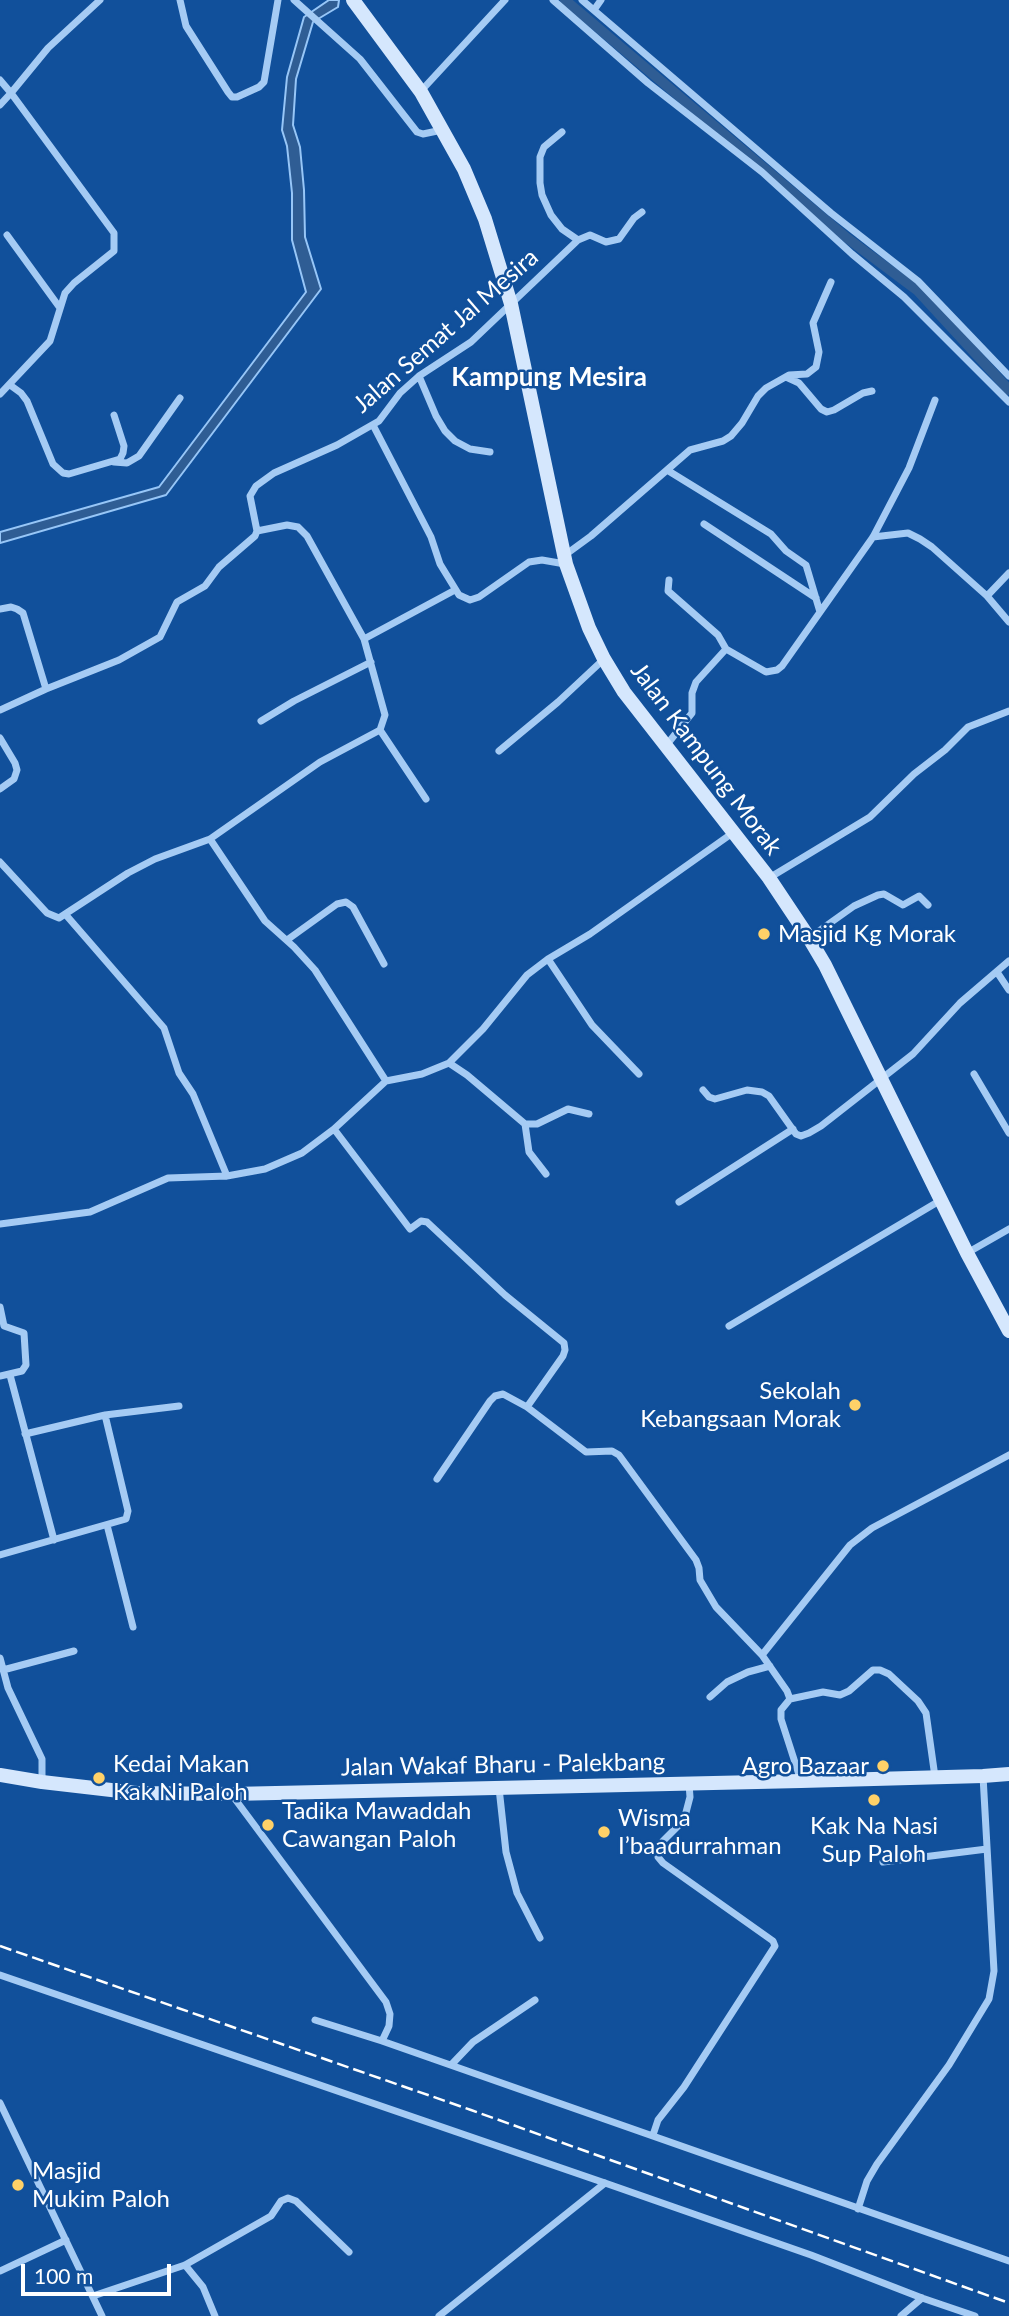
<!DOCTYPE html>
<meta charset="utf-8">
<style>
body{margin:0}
#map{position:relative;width:1009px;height:2316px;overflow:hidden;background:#11509b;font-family:Lato,sans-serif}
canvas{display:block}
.scale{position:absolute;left:21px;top:2264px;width:150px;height:32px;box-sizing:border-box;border:4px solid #fff;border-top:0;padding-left:9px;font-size:21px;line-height:24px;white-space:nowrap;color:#fff;-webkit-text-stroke:5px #11509b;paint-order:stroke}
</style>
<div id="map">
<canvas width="1009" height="2316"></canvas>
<div class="scale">100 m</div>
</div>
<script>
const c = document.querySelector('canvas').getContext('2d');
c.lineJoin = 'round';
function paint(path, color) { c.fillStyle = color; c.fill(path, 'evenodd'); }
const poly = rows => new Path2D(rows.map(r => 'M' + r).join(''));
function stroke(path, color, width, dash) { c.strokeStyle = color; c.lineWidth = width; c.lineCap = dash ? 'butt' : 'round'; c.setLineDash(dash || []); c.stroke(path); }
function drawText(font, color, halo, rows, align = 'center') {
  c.font = font + ' Lato,sans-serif'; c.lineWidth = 5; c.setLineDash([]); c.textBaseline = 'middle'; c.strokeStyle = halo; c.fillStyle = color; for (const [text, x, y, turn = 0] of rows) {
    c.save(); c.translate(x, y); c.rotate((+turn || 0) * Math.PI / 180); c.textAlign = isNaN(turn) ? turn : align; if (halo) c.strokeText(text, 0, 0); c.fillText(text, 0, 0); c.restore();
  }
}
const water = poly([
 [329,0,339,0,338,7,313,22,296,79,293,125,300,147,304,190,305,237,321,289,166,495,0,543,0,532,159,487,306,292,292,240,292,193,287,146,282,130,287,77,304,17,329,0]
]);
const canal = poly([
 [565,0,847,238,918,291,1009,390]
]);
const street = poly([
 [180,0,186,26,228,92,232,97,237,97,259,87,264,82,278,0],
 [294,0,360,59,417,132,423,134,442,130],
 [553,0,648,83,762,172,852,254,904,297,1009,402],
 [582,0,831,213,918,281,1009,376],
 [594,10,601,0],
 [0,80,11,93,0,105],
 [421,91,505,0],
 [562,132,544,147,540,157,540,183,542,195,551,215,562,229,578,240],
 [7,235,60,308],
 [419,376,436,416,445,431,455,441,470,449,490,452],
 [786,377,799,383,821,409,827,412,834,410,863,393,872,391],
 [10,385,21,393,27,401,53,464,63,473,69,474,120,459,123,453,124,446,114,415],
 [0,394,50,341,65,293,74,283,114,251,114,233,11,93,48,48,100,0],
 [373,425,431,537,440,564,459,595,470,600,479,597,529,562,542,560,565,564],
 [114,462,127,463,139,456,180,398],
 [667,470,771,534,786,551,806,565,820,612],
 [704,524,816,598],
 [873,537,908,533,920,539,932,547,987,596,1009,622],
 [565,555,591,536,690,450,723,441,731,436,742,423,758,396,766,388,789,375,807,374,816,367,819,352,813,323,831,282],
 [669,580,668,591,718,635,726,649],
 [987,596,1009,573],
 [0,609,11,607,17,609,23,613,46,689],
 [364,639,455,590],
 [0,710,46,689,119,660,160,637,177,602,205,586,219,567,255,536,257,531,250,496,256,486,274,473,337,445,379,421,400,393,419,376,471,342,578,240,590,235,606,242,619,239,634,218,642,212],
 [261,721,294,701,371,662],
 [380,730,426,799],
 [0,738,15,763,17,770,14,779,0,789],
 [665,747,692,713,692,693,696,682,726,649,766,672,777,670,782,666,873,537,909,468,935,400],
 [499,751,558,702,604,659],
 [210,839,265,921,294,947,315,970,386,1081],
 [0,862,47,913,59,918,128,873,155,859,210,839,320,762,380,730,385,715,364,639,307,536,298,527,287,525,257,531],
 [769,878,870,817,914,774,945,750,968,727,1009,711],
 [66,915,164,1028,179,1073,193,1094,227,1176],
 [809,938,854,906,878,895,884,894,903,905,919,896,928,905],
 [287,940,337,904,346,902,353,907,384,964],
 [548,959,592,1025,639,1074],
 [997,972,1009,990],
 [449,1063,467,1075,525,1124,537,1124,568,1109,589,1114],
 [974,1074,1009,1133],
 [703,1090,709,1097,715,1099,747,1090,762,1092,769,1096,796,1134,801,1136,809,1133,821,1126,913,1054,960,1003,1009,961],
 [525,1124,529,1152,546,1174],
 [334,1129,410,1229,421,1221,427,1222,505,1295,564,1343,565,1350,563,1356,527,1407],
 [679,1202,793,1129],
 [0,1224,90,1212,168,1178,227,1176,265,1169,302,1153,334,1129,386,1081,422,1074,449,1063,483,1029,527,975,548,959,590,934,734,832],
 [967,1253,1009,1229],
 [0,1307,4,1326,24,1333,26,1365,22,1371,0,1376],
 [729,1326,941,1200],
 [10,1375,54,1540],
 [25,1434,105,1415,179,1406],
 [437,1479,490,1401,495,1396,503,1394,527,1407,586,1452,612,1451,619,1455,696,1560,699,1568,700,1580,716,1607,762,1655,787,1691,790,1699,781,1710,781,1719,801,1781],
 [107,1525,133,1627],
 [0,1555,126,1519,128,1511,105,1415],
 [762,1655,850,1545,872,1528,1009,1455],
 [0,1658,8,1688,42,1759,42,1781],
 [3,1670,74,1651],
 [710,1697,727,1682,748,1672,770,1666],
 [790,1699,823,1692,840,1695,849,1691,873,1670,880,1670,889,1674,918,1701,926,1713,935,1777],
 [499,1788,506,1852,517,1893,540,1938],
 [232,1795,386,2002,390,2014,389,2026,382,2041,1009,2261],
 [883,1862,987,1849],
 [0,1975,605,2183,811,2255,922,2298,975,2316],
 [315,2020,382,2041],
 [452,2064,473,2042,535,2000],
 [0,2103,102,2316],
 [653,2135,658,2120,684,2087,775,1946,773,1941,663,1863,658,1857,658,1848,663,1841,684,1820,690,1797,689,1784],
 [858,2209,867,2181,877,2164,949,2065,989,1999,994,1971,983,1776],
 [185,2265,203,2287,215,2316],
 [0,2271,66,2240],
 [93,2296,185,2265,271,2216,281,2201,288,2198,296,2201,349,2252],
 [439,2316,605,2183],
 [901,2316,922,2298]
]);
const secondary = poly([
 [353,0,421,92,464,169,485,219,511,304,566,564,589,628,604,659,624,692,769,878,809,938,825,965,967,1253,1009,1331],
 [0,1775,42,1782,137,1793,232,1794,801,1781,983,1776,1009,1774]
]);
const rail = poly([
 [0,1946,471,2110,1009,2303]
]);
const markers = [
 [764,934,7,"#ffd168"],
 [855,1405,7,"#ffd168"],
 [883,1766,7,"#ffd168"],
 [99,1778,7,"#ffd168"],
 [874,1800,7,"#ffd168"],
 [268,1825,7,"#ffd168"],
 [604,1832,7,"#ffd168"],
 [18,2185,7,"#ffd168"]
];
const streetNames = [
 ["Jalan Semat Jal Mesira",446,331,-41],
 ["Jalan Kampung Morak",706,759,53],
 ["Jalan Wakaf Bharu - Palekbang",503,1765,-1]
];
const poiNames = [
 ["Masjid Kg Morak",778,934],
 ["Sekolah",841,1391,"right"],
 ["Kebangsaan Morak",841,1419,"right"],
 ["Kedai Makan",113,1764],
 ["Kak Ni Paloh",113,1792],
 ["Agro Bazaar",869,1766,"right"],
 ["Tadika Mawaddah",282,1811],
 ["Cawangan Paloh",282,1839],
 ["Wisma",618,1818],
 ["I’baadurrahman",618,1846],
 ["Kak Na Nasi",874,1826,"center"],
 ["Sup Paloh",874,1854,"center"],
 ["Masjid",32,2171],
 ["Mukim Paloh",32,2199]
];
const neighbourhoodNames = [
 ["Kampung Mesira",549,378]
];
paint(water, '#2f5d94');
stroke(water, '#97c6f7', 2);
stroke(canal, '#2f5d94', 10);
stroke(street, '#a5cbf4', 7);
stroke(secondary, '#d5e7fd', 14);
stroke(rail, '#fff', 2.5, [12, 5]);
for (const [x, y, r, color] of markers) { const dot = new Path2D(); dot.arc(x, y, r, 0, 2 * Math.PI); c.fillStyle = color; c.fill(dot); stroke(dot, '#11509b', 2.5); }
drawText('24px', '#fff', '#11509b', streetNames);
drawText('24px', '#fff', '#11509b', poiNames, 'left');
drawText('bold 26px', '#fff', '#11509b', neighbourhoodNames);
</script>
